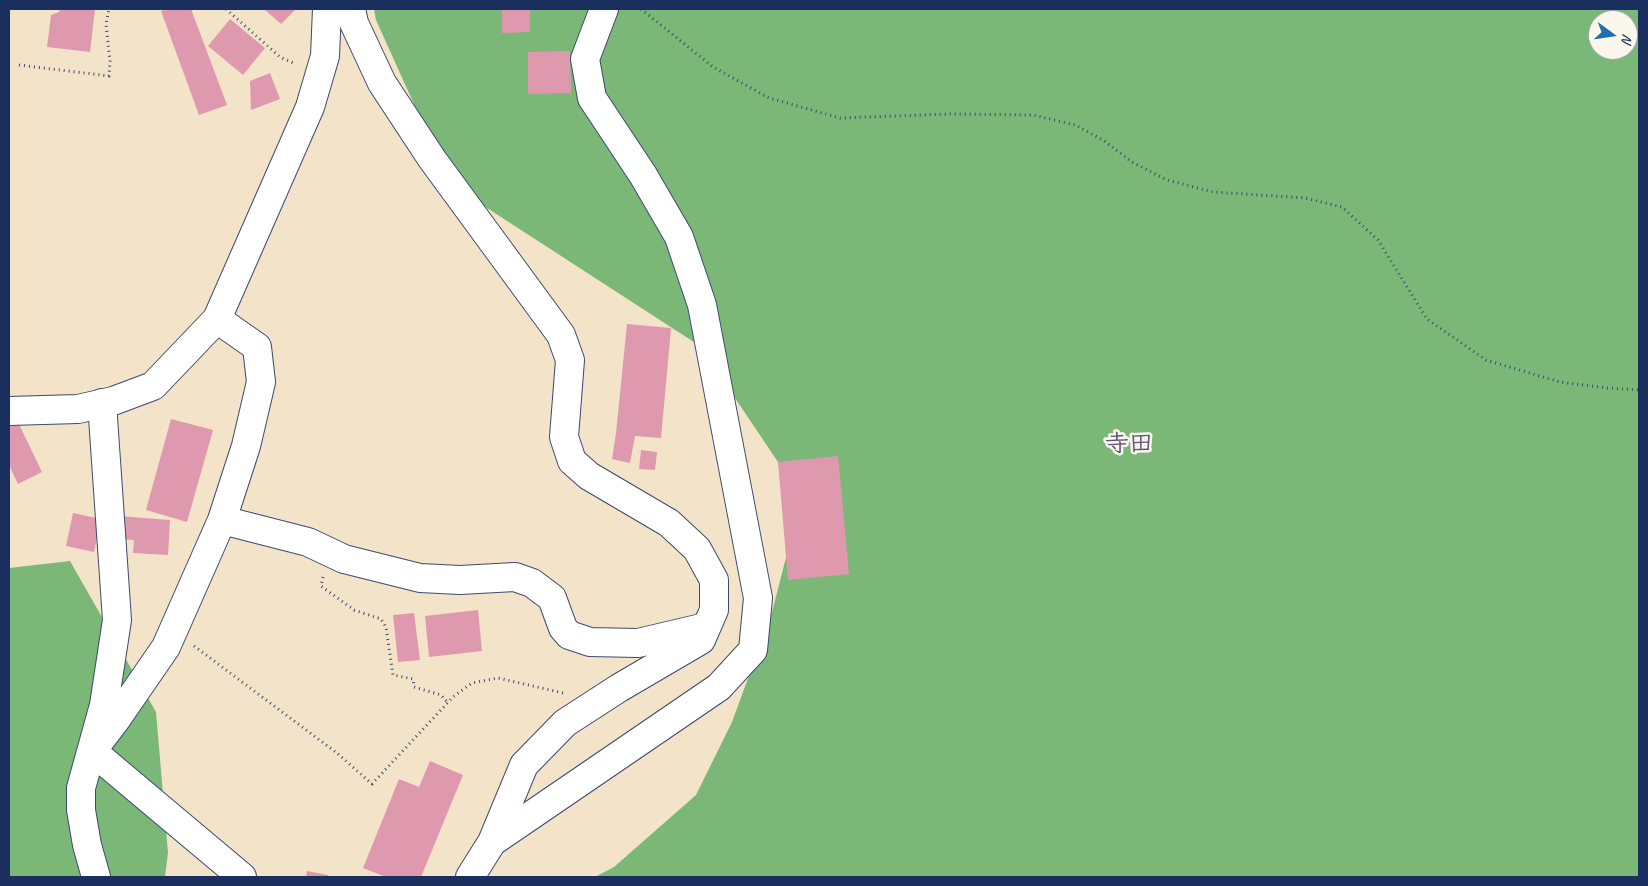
<!DOCTYPE html>
<meta charset="utf-8">
<style>
body{margin:0}
#map{position:relative;width:1648px;height:886px;overflow:hidden;background:#f3e3c8;font-family:Caveat,sans-serif}
canvas{display:block}
.frame{position:absolute;inset:0;border:10px solid #1b2f5e;pointer-events:none}
.north{position:absolute;left:1588px;top:10px;width:50px;height:50px;box-sizing:border-box;background:#fbf7ec;border:1px solid #a1a7b3;border-radius:50%;rotate:104deg;font-size:14px;font-weight:700;line-height:20px;text-align:center;color:#1b2f5e}
.north::after{content:'';display:block;margin:auto;width:18px;height:22px;background:#1f6fb2;clip-path:polygon(50% 0,100% 100%,50% 72%,0 100%)}
</style>
<div id="map">
<canvas width="1648" height="886"></canvas>
<div class="frame"></div>
<div class="north">N</div>
</div>
<script>
const c = document.querySelector('canvas').getContext('2d');
c.lineJoin = 'round';
function paint(path, color) { c.fillStyle = color; c.fill(path, 'evenodd'); }
const poly = rows => new Path2D(rows.map(r => 'M' + r).join(''));
function stroke(path, color, width, dash) { c.strokeStyle = color; c.lineWidth = width; c.lineCap = dash ? 'butt' : 'round'; c.setLineDash(dash || []); c.stroke(path); }
function drawText(font, color, halo, rows, align = 'center') {
  c.font = font + ' Caveat,"Klee One",sans-serif'; c.lineWidth = 5; c.setLineDash([]); c.textBaseline = 'middle'; c.strokeStyle = halo; c.fillStyle = color; for (const [text, x, y, turn = 0] of rows) {
    c.save(); c.translate(x, y); c.rotate((+turn || 0) * Math.PI / 180); c.textAlign = isNaN(turn) ? turn : align; if (halo) c.strokeText(text, 0, 0); c.fillText(text, 0, 0); c.restore();
  }
}
const forest = poly([
 [374,9,1639,9,1639,877,595,877,614,867,696,795,732,722,771,616,792,534,778,462,700,346,450,184,376,20],
 [1598,20,1628,20,1628,50,1598,50],
 [70,561,156,712,168,853,165,877,9,877,9,568]
]);
const building = poly([
 [60,9,95,9,90,52,47,47,51,15,59,12],
 [168,9,191,9,227,105,199,115,161,11],
 [264,9,296,9,281,24],
 [502,9,530,9,530,32,502,33],
 [230,19,265,48,243,75,208,46],
 [570,51,571,93,528,94,528,52],
 [270,73,280,99,251,110,250,81],
 [627,324,671,328,661,438,635,436,630,463,612,459,616,433],
 [171,419,213,430,187,522,146,510],
 [17,420,42,472,18,484,9,465,9,424],
 [641,450,657,452,655,470,639,469],
 [838,456,849,574,788,580,778,462],
 [73,513,101,519,94,552,66,546],
 [119,516,170,520,168,555,133,553,134,540,118,539],
 [478,610,482,651,429,657,425,616],
 [414,613,420,660,398,662,393,615],
 [430,761,463,775,421,877,386,877,363,868,399,779,419,787],
 [307,871,328,875,328,877,306,877]
]);
const path = poly([
 [226,9,280,57,296,64],
 [641,9,713,67,769,98,840,118,950,114,1033,115,1075,125,1103,140,1132,162,1167,180,1213,192,1305,198,1342,207,1378,240,1427,319,1486,360,1560,382,1607,388,1639,390],
 [19,65,109,76,110,61,106,24,109,9],
 [323,577,321,586,354,610,381,619,386,627,393,675,413,679,414,687,441,695,448,703],
 [194,646,337,753,372,784,453,697,472,683,498,678,563,693]
]);
const street = poly([
 [351,9,354,23,382,83,432,159,561,335,570,360,564,437,572,461,589,476,669,523,697,549,714,580,714,610,701,640,619,688,565,723,524,765,492,842],
 [217,319,257,347,261,382,246,446,222,520,166,647,115,721,92,751,242,877],
 [9,411,78,409,113,401,153,386,217,319,310,107,325,56,327,9],
 [222,520,308,542,344,559,420,578,460,580,515,577,532,583,552,598,563,628,569,635,590,642,638,643,706,627],
 [96,877,87,845,81,810,81,788,104,705,117,620,102,403],
 [470,877,492,842,719,687,753,650,758,598,702,305,679,237,643,175,592,98,585,59,604,9]
]);
const quarterNames = [
 ["寺田",1129,445]
];
paint(forest, '#7bb878');
paint(building, '#df99ae');
stroke(street, '#3b4a6e', 30);
stroke(path, '#3b4a6e', 3, [1, 4]);
stroke(street, '#fff', 28);
drawText('bold 24px', '#60547a', '#fbf7ec', quarterNames);
</script>
